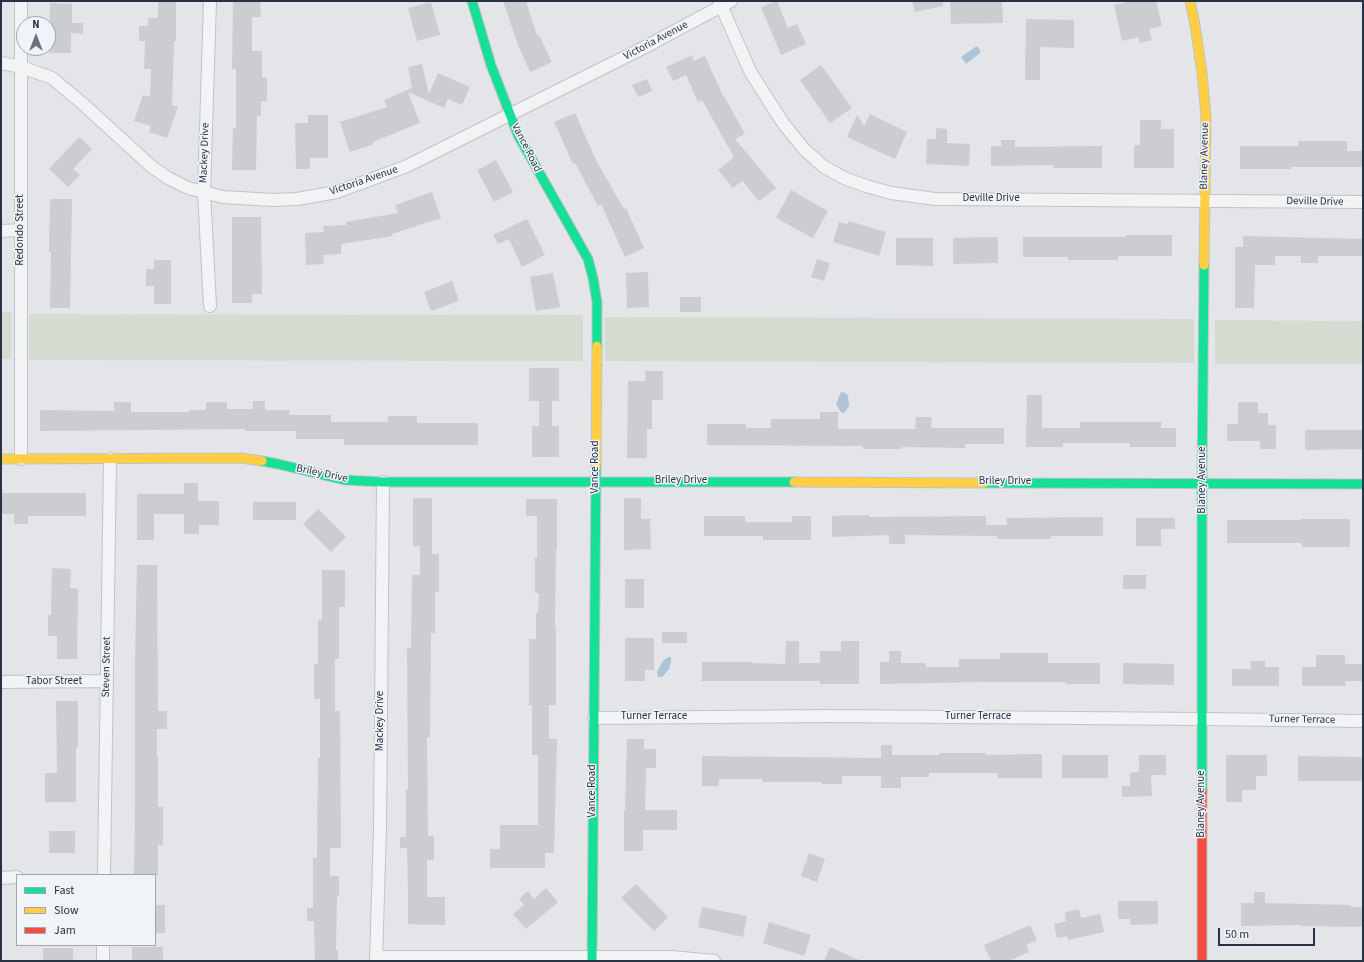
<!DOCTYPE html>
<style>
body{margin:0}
#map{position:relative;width:1364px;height:962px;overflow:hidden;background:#e3e5e8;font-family:"Source Sans 3",sans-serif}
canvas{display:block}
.frame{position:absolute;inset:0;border:2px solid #273344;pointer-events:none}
.legend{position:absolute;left:16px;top:874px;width:140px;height:72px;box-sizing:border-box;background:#f0f4f8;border:1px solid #a0a7b0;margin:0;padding:5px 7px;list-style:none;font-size:12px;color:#273344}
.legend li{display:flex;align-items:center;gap:8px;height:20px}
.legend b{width:20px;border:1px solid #a0a7b0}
.north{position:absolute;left:16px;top:16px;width:40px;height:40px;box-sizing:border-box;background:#f0f4f8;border:1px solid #a0a7b0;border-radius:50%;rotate:0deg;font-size:11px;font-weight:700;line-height:16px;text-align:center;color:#273344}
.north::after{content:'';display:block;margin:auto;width:14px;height:18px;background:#69717d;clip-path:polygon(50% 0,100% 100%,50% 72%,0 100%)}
.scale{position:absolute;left:1218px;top:928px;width:97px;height:18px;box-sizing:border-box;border:2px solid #273344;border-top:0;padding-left:5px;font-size:12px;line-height:14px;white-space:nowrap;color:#273344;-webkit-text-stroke:3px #f0f4f8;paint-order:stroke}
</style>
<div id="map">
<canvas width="1364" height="962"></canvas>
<div class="frame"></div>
<ul class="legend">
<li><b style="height:5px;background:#16e098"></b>Fast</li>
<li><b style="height:5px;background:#ffcf43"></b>Slow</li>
<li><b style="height:5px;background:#f24e42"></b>Jam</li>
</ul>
<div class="north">N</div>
<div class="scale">50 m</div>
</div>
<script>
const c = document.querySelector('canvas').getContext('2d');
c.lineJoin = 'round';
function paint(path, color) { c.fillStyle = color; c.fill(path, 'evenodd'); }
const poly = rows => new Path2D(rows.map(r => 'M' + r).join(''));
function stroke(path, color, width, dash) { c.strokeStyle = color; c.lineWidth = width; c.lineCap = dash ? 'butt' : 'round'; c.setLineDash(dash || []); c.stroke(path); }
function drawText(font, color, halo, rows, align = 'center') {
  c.font = font + ' "Source Sans 3",sans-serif'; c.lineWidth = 3; c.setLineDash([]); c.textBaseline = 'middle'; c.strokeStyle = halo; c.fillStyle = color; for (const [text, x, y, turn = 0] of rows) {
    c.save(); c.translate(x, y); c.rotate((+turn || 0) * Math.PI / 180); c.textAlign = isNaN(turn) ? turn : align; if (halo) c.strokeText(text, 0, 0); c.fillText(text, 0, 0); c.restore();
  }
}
const green = poly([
 [1,312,11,312,11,359,1,359],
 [29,314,583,315,583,361,29,360],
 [605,317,1194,319,1194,363,605,361],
 [1215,320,1363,321,1363,364,1215,364]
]);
const water = poly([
 [977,46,981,52,966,64,961,57],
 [841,392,846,393,848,396,849,406,844,413,841,412,836,404],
 [669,657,671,657,671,661,669,669,662,677,658,677,657,672,661,664,664,660]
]);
const building = poly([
 [158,1,176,1,176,41,174,41,172,105,178,107,167,138,149,132,151,126,134,121,143,95,150,97,151,69,144,69,145,41,139,41,139,26,148,26,148,18,158,18],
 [233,1,260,1,261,17,252,17,252,51,262,51,262,78,267,78,267,101,261,101,261,116,257,116,256,170,232,170,233,128,236,128,236,69,232,69],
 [503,1,526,1,537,36,539,35,552,62,530,72,518,45],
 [777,1,788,28,797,24,806,44,781,55,761,7],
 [912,1,943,1,943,6,915,12],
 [1002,1,1003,23,951,24,950,2],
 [1132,1,1156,1,1162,26,1149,29,1152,40,1140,43,1138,37,1122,41,1114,5],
 [431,2,440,35,417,41,408,8],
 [50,3,72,4,72,23,83,23,83,34,71,33,71,53,49,53],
 [1026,19,1074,20,1074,48,1040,47,1040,80,1025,80],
 [692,55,694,61,705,56,723,96,724,96,745,134,735,139,776,188,759,201,742,181,733,188,718,170,734,157,702,100,698,102,686,75,673,81,666,67],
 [422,64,429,94,438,73,470,87,462,105,448,99,444,108,408,92,420,123,373,142,374,144,350,152,340,122,387,107,384,100,412,88,408,67],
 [821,65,852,108,830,123,800,80],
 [647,79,652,91,638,97,632,85],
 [575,113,596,160,624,209,626,208,644,248,625,257,601,204,598,206,575,163,573,164,554,122],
 [870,114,907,132,895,159,847,137,857,115,864,126],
 [308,115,328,115,328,158,310,158,310,169,296,169,295,123,308,123],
 [1140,120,1161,120,1161,129,1174,129,1174,168,1134,168,1134,145,1140,145],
 [936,128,947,129,947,143,970,144,969,166,926,164,927,139,936,139],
 [79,137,92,149,73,169,80,175,68,187,49,169],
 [1001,140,1015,140,1015,147,1102,146,1102,168,1053,168,1053,165,991,166,991,146,1001,146],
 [1298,141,1347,141,1347,151,1363,151,1363,167,1290,167,1290,169,1240,169,1240,146,1298,146],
 [496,160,513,192,494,202,477,170],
 [791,190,828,211,813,238,776,218],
 [432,192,441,218,392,234,393,236,341,244,341,254,323,255,324,264,306,265,305,233,324,232,323,226,346,225,346,222,398,213,395,205],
 [50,199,72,199,70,308,50,308,51,252,49,252],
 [232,217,261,217,262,294,252,294,252,303,232,303],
 [527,219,545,255,522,267,509,239,498,244,493,235],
 [849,221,886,232,879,256,833,242,839,222,848,224],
 [1126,235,1172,235,1172,256,1118,256,1118,260,1068,260,1068,257,1023,257,1023,237,1126,237],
 [1243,236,1363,239,1363,256,1318,256,1318,263,1301,263,1301,256,1275,256,1275,265,1255,265,1254,308,1235,308,1235,247,1243,247],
 [998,237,998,263,953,264,953,238],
 [896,238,933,238,933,266,896,265],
 [817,259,830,263,824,281,811,277],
 [154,260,171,260,171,304,154,304,154,286,146,286,146,269,154,269],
 [648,272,649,307,627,308,626,273],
 [553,273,560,307,536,311,530,277],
 [452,281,459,301,431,311,424,292],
 [680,297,701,297,701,312,680,312],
 [529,368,559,368,559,401,552,401,552,426,559,426,559,457,532,457,532,426,539,426,539,401,529,401],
 [645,371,663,371,663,400,652,400,652,429,647,429,647,458,627,458,628,381,645,381],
 [1027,395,1042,395,1042,428,1080,428,1080,422,1161,422,1161,428,1176,428,1176,447,1130,447,1130,443,1063,443,1063,447,1026,447],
 [253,401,265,401,265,410,289,410,289,415,331,415,331,422,388,422,388,416,417,416,417,423,478,423,478,445,344,445,344,439,296,439,296,431,245,431,245,429,40,431,40,410,114,411,114,402,131,402,131,412,189,412,189,410,206,410,206,402,227,402,227,409,253,409],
 [1238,402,1258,402,1258,413,1268,413,1268,425,1276,425,1276,449,1260,449,1260,441,1227,441,1227,424,1238,424],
 [820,412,838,412,838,429,915,429,916,417,932,417,931,428,1004,428,1004,444,965,444,965,448,902,447,902,449,863,449,863,446,707,445,707,424,746,424,746,428,771,428,771,419,820,419],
 [1305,430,1363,430,1363,449,1305,450],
 [184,483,198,483,198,501,219,501,219,525,199,525,199,534,184,534,184,514,154,514,154,540,137,540,137,494,184,494],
 [1,493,86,493,86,516,28,516,28,524,14,524,14,514,1,514],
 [413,498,432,498,432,554,439,554,439,592,435,592,435,633,431,633,430,737,427,737,428,836,434,836,434,860,427,860,427,897,445,897,445,925,408,924,408,891,407,848,400,848,400,837,406,837,406,789,408,789,407,648,411,648,412,575,420,575,420,546,413,546],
 [624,498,641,498,641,519,650,519,651,549,624,550],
 [526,499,557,499,557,550,556,550,555,626,556,626,556,705,549,705,549,739,557,739,554,853,545,853,545,868,490,868,490,849,500,849,500,825,538,825,538,755,532,755,532,705,529,705,529,639,536,639,536,613,538,613,539,593,535,593,535,558,537,558,537,516,526,516],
 [253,502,296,502,296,520,253,520],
 [318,509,346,537,331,552,303,524],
 [869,515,869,517,986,516,986,525,1007,525,1007,518,1103,517,1103,536,1051,536,1051,539,997,539,997,536,905,535,905,544,889,544,889,535,832,537,832,516],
 [704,516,745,516,745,522,792,522,792,516,811,516,811,540,763,540,763,536,704,536],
 [1136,518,1175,518,1175,529,1161,529,1161,546,1136,546],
 [1302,519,1350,519,1350,547,1302,547,1302,543,1227,543,1227,520,1302,520],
 [137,565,157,565,158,711,167,711,167,729,157,729,157,756,158,756,158,807,163,807,163,845,158,845,158,875,134,875,135,807,135,661],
 [52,568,71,569,70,588,78,589,77,659,57,659,57,636,48,636,48,615,51,615],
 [322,570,345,570,345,607,339,607,339,659,335,659,335,711,340,711,341,848,330,848,330,876,339,876,339,896,337,896,336,950,338,950,338,961,315,961,314,921,307,921,307,908,313,908,313,858,317,858,318,758,320,758,320,699,314,699,314,664,318,664,318,620,322,620],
 [1123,575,1146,575,1146,589,1123,589],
 [625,579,644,579,644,608,625,608],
 [662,632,687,632,687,643,662,643],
 [625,638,654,638,654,670,645,670,645,681,625,681],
 [786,641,799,641,799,663,820,663,820,651,841,651,841,641,859,641,859,684,820,684,820,681,702,681,702,662,752,662,752,663,785,664],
 [889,651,901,651,901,663,926,663,926,667,959,667,959,659,1000,659,1000,653,1048,653,1048,663,1100,663,1100,684,1065,684,1065,682,985,682,880,684,880,662,889,662],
 [1316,655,1345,655,1345,664,1363,664,1363,681,1345,681,1345,686,1302,686,1302,667,1316,667],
 [1251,661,1265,661,1265,667,1279,667,1279,686,1232,686,1232,669,1251,669],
 [1123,663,1174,664,1174,685,1123,684],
 [56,701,78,701,78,747,76,747,76,802,45,802,45,773,57,773],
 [627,739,644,739,644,749,656,749,656,768,646,768,645,810,677,810,677,830,643,830,643,851,624,851,624,810,625,810],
 [881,745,892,745,892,755,939,755,939,753,986,753,986,755,1042,754,1042,778,998,778,998,773,929,773,929,777,901,777,901,788,881,788,881,776,842,776,842,784,822,784,822,782,762,782,762,779,719,779,719,786,702,786,702,756,881,758],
 [1062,755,1108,755,1108,778,1062,778],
 [1139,755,1166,755,1166,775,1151,775,1152,796,1122,797,1122,786,1130,786,1130,773,1139,772],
 [1226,755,1267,755,1267,776,1256,776,1256,790,1242,790,1242,802,1226,802],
 [1298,756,1363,757,1363,781,1298,781],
 [49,831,75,831,75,853,49,853],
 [809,853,825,859,817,882,801,876],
 [636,884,668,917,654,931,621,898],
 [546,888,558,902,526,929,513,914,524,905,519,899,528,891,534,899],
 [1254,892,1265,892,1265,903,1351,905,1351,907,1363,907,1363,927,1301,926,1301,925,1241,926,1241,903,1254,903],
 [1118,901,1158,901,1158,924,1131,925,1130,919,1118,919],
 [155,905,165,905,165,933,155,933],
 [702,907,747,916,743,937,698,927],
 [1079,909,1081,918,1100,914,1104,932,1068,940,1067,936,1057,938,1054,924,1066,921,1065,912],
 [769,922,811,935,804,956,763,943],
 [1030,925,1037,940,1026,945,1029,952,1009,961,991,961,984,945],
 [132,947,163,947,163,961,132,961],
 [830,947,861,961,824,961],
 [43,948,73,948,73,961,43,961]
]);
const street = poly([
 [210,1,204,192,210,306],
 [719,1,751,73,783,123,804,149,823,166,844,178,866,186,891,193,935,199,1363,202],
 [1,63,21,67,52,78,83,104,152,167,168,178,188,188,223,197,273,200,297,199,337,192,407,166,645,47,731,1],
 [1,231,21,230],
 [21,459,21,1],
 [1,682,107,681],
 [594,718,829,716,1202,719,1363,721],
 [104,875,110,459],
 [1,878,17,877],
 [376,957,672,957,714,961],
 [103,961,103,945],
 [376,961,380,829,383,482]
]);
const fast = poly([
 [472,1,491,65,518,135,588,259,593,278,597,302,597,346],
 [262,461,278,464,345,480,383,482,794,482],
 [984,483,1363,484],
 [1202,791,1202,483,1204,265],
 [592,961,596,466]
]);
const slow = poly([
 [1190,1,1195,25,1202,73,1206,116,1204,265],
 [1,459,241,458,262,461],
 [596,466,597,346],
 [794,482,984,483]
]);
const jam = poly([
 [1202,791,1202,961]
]);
const streetNames = [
 ["Victoria Avenue",656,41,-28],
 ["Vance Road",526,148,63],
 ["Mackey Drive",205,153,-88],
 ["Blaney Avenue",1205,156,-89],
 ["Victoria Avenue",364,181,-19],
 ["Deville Drive",991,199],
 ["Deville Drive",1315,202,1],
 ["Redondo Street",21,230,-90],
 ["Vance Road",596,467,-90],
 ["Briley Drive",322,474,12],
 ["Blaney Avenue",1203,480,-90],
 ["Briley Drive",681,481],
 ["Briley Drive",1005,482],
 ["Steven Street",107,667,-89],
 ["Tabor Street",54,682],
 ["Turner Terrace",654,717],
 ["Turner Terrace",978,717],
 ["Turner Terrace",1302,720,1],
 ["Mackey Drive",381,721,-90],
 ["Vance Road",593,791,-90],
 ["Blaney Avenue",1202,804,-90]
];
paint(green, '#d4dcd2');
paint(water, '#aec3d6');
paint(building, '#cbcdd1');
stroke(street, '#c1c3c6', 14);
stroke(fast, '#c1c3c6', 11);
stroke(slow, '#c1c3c6', 11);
stroke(jam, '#c1c3c6', 11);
stroke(street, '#f2f3f4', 12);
stroke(fast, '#16e098', 9);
stroke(slow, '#ffcf43', 9);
stroke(jam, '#f24e42', 9);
drawText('11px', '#273344', '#f0f4f8', streetNames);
</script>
